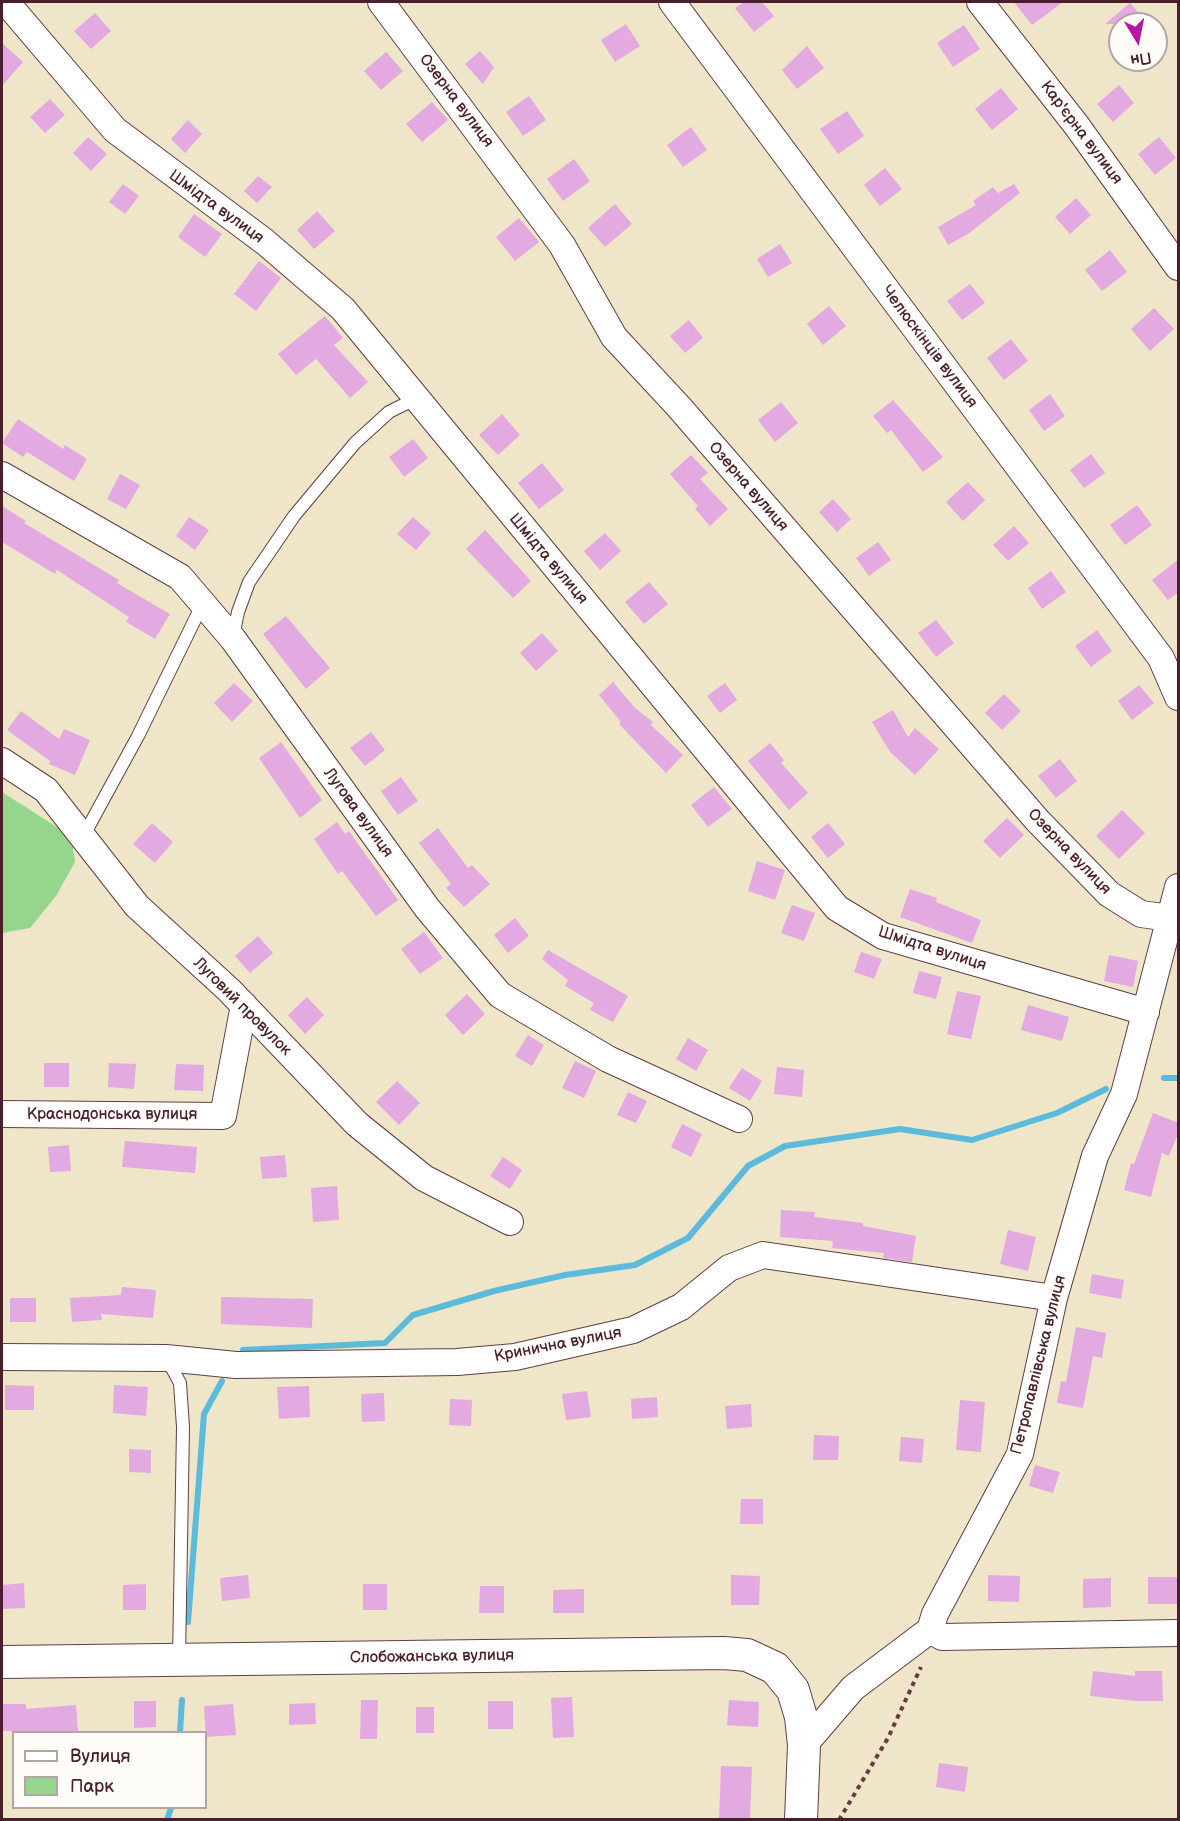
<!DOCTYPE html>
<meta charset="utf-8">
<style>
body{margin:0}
#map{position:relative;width:1180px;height:1821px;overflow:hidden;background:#efe5c9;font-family:"Balsamiq Sans",sans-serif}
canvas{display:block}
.frame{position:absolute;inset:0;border:3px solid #4a1f2b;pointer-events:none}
.legend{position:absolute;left:12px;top:1731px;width:195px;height:78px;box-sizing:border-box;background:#fdfcf7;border:2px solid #b5a4a5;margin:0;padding:8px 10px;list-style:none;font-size:18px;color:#4a1f2b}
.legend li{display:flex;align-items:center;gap:12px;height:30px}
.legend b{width:30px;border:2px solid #b5a4a5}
.north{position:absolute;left:1108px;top:12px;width:60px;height:60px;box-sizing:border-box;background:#fdfcf7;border:2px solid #b5a4a5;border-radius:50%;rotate:170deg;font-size:16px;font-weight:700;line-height:24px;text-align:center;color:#4a1f2b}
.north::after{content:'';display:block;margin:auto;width:21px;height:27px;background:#b5179e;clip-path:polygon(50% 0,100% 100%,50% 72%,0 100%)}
</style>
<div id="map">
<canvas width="1180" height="1821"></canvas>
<div class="frame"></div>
<ul class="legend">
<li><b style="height:8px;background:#fff"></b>Вулиця</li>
<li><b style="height:16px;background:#96d68c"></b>Парк</li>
</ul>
<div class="north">Пн</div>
</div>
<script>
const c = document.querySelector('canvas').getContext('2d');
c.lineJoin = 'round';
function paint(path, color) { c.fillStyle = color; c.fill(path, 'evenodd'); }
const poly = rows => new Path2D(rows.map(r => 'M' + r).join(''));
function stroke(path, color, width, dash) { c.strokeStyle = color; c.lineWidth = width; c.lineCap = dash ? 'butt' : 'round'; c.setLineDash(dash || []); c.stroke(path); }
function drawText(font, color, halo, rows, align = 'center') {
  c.font = font + ' "Balsamiq Sans",sans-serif'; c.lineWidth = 5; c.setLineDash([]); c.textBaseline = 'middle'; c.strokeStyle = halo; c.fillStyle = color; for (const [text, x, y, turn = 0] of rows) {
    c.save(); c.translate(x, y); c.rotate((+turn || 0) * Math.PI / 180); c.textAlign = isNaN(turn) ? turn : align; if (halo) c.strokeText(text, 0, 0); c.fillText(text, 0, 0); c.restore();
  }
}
const green = poly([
 [2,792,71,836,75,862,56,896,30,928,2,933]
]);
const stream = poly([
 [1164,1078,1178,1078],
 [243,1350,385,1343,413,1315,494,1291,565,1275,635,1265,688,1238,748,1166,785,1146,900,1129,972,1140,1057,1113,1106,1089],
 [188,1622,204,1414,222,1381],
 [180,1732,182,1700],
 [167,1820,171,1808]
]);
const building = poly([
 [744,2,762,2,774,16,754,32,735,8],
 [1014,2,1063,2,1032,25],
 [1130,3,1148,24,1105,24],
 [95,13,111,31,91,49,74,31],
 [626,24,640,46,615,62,601,40],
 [964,25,980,49,953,67,937,43],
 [2,43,23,62,2,86],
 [807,46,824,68,797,89,782,70],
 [480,51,494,67,483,84,465,64],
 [386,52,403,71,381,90,364,71],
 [1119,85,1134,103,1113,122,1097,104],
 [1001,88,1018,109,992,130,975,109],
 [529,96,546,120,523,136,506,112],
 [50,99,65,115,45,133,30,117],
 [432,102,448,120,422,142,406,124],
 [847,111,864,136,838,154,820,129],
 [188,120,202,134,185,153,171,139],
 [691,127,707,150,683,167,667,145],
 [88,137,107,154,91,171,73,153],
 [1159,137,1176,158,1155,175,1138,154],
 [574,159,590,181,563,201,547,179],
 [885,168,902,189,880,206,864,185],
 [258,176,272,187,257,203,244,191],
 [123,184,139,196,125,214,109,202],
 [1014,184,1020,193,968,234,948,245,938,227,976,205,973,201,993,187,998,193],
 [1076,198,1091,215,1070,234,1055,217],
 [615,204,632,224,605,247,588,228],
 [317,211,335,231,314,249,297,230],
 [194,214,222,234,205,257,178,237],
 [519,218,539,242,515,261,496,237],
 [780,244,792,263,768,277,757,259],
 [1110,250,1127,272,1102,291,1085,270],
 [259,261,281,278,256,311,234,294],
 [970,284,985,303,962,320,947,301],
 [829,306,846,326,823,345,807,324],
 [1154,308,1174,329,1150,351,1131,329],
 [325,316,343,338,334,345,368,382,350,398,316,359,296,375,278,354],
 [689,320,703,338,685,353,670,336],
 [1011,339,1028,361,1004,380,987,358],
 [1050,394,1065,416,1044,431,1029,410],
 [893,400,943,457,923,472,891,430,887,433,873,416],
 [781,402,798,423,775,442,758,420],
 [502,414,520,435,498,455,479,435],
 [18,419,63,449,65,445,87,459,74,481,27,452,23,457,2,443],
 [413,439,428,458,404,477,389,457],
 [1091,454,1105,473,1084,488,1070,470],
 [691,455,708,473,700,479,728,509,710,526,695,509,698,506,670,474],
 [542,463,564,490,539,509,518,483],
 [120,474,140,485,126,509,107,499],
 [968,482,985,500,963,521,946,502],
 [833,499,851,519,837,532,819,512],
 [1137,505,1152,525,1125,545,1110,525],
 [2,506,26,521,24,523,119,580,117,583,170,614,155,639,126,622,129,617,57,570,55,574,2,542],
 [189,517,209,530,195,550,176,536],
 [413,517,431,533,416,550,397,534],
 [1014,526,1029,543,1008,561,993,545],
 [485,530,531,581,513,598,466,549],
 [605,533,621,551,600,570,584,551],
 [878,542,891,560,869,576,856,558],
 [1179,559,1179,592,1168,600,1152,580],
 [1051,571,1066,592,1042,609,1028,588],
 [649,582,668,604,644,624,625,602],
 [286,616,330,668,306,689,263,634],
 [936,620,954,643,936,657,918,633],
 [1097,630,1112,651,1091,667,1075,646],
 [542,633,558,651,536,671,520,653],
 [613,682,635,708,653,722,651,725,683,755,666,773,619,724,621,722,599,695],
 [234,683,253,701,232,722,214,703],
 [725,683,737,700,720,713,707,696],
 [1139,685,1154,703,1132,720,1118,701],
 [1004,694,1021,711,1002,730,985,713],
 [893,710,908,737,915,728,939,749,915,775,890,752,872,722],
 [21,711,59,739,64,729,90,740,75,775,49,764,50,761,7,730],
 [371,732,385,750,365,766,350,748],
 [281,742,322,800,300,818,259,758],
 [770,743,784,760,781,763,808,793,789,810,748,761],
 [1060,759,1077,781,1056,798,1038,776],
 [401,777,418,801,398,815,381,791],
 [714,787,732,809,708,827,691,805],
 [1122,810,1145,833,1119,859,1096,836],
 [1007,818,1024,835,1000,858,983,841],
 [337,822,345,834,349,831,398,900,376,916,342,871,338,874,314,839],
 [152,823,173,842,155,863,133,844],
 [828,823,845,844,828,858,811,837],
 [438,828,468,868,472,865,490,884,464,907,446,888,451,884,419,843],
 [757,861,785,870,775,900,748,891],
 [910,889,937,898,936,902,981,920,972,943,900,917],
 [792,905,815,913,804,941,781,933],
 [515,918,529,936,508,953,494,935],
 [424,932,443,958,420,974,401,949],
 [258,936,273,953,250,973,235,956],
 [548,950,628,996,613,1022,590,1010,594,1003,565,986,568,980,542,959],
 [861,952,882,959,874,979,854,972],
 [1109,955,1138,961,1133,987,1104,981],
 [919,971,942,977,936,999,913,993],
 [957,991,981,996,971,1039,947,1034],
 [467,994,485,1014,463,1035,445,1015],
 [307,997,324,1015,305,1034,288,1015],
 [1028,1005,1069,1017,1062,1041,1021,1030],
 [528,1035,544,1045,532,1066,515,1056],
 [688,1038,708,1050,696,1071,676,1059],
 [575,1061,596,1071,584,1098,562,1088],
 [44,1063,69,1063,69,1087,44,1087],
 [109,1063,136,1064,134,1089,108,1087],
 [176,1064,204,1065,203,1091,174,1090],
 [777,1067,804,1070,802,1097,774,1094],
 [742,1068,762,1081,750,1101,729,1088],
 [397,1081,420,1103,399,1125,376,1102],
 [628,1092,647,1101,636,1123,617,1115],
 [1153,1113,1179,1123,1179,1131,1169,1156,1162,1153,1151,1197,1124,1190,1131,1163,1134,1164],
 [682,1124,702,1134,691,1157,671,1147],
 [125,1141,197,1147,195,1173,122,1167],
 [69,1145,71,1171,50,1172,48,1147],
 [285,1155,287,1177,262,1179,260,1157],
 [503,1157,522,1170,510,1189,490,1176],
 [337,1186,339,1220,313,1222,311,1188],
 [781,1210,815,1212,814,1217,863,1223,863,1226,916,1236,912,1262,883,1258,884,1253,832,1248,833,1241,780,1237],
 [1008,1230,1036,1237,1028,1271,1000,1264],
 [1092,1274,1124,1280,1121,1299,1089,1293],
 [122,1287,156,1290,153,1318,101,1314,102,1320,72,1322,70,1298,121,1295],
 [221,1297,313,1299,312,1328,221,1324],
 [10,1298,36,1298,36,1322,10,1322],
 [1076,1327,1106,1333,1102,1358,1093,1356,1083,1408,1057,1403,1061,1381,1066,1382],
 [5,1385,34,1386,34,1410,5,1410],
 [114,1385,148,1387,146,1416,113,1413],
 [309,1386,310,1417,279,1419,277,1387],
 [587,1391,591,1417,566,1420,562,1394],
 [384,1393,385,1421,362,1422,361,1394],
 [657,1397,658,1417,632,1419,631,1399],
 [450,1399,472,1400,471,1426,449,1425],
 [960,1400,985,1402,981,1452,956,1450],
 [751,1404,752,1427,727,1429,725,1406],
 [814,1435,839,1436,838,1460,813,1460],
 [901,1437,924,1439,922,1463,899,1461],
 [129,1449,151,1450,151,1473,129,1472],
 [1035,1465,1060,1472,1053,1493,1029,1486],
 [741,1499,763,1499,763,1524,740,1524],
 [248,1575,250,1598,222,1601,220,1578],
 [731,1575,760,1576,759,1605,731,1605],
 [988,1575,1020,1576,1019,1602,988,1601],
 [1148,1577,1178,1577,1178,1604,1148,1604],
 [1111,1578,1111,1607,1083,1608,1083,1579],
 [24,1583,25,1608,2,1609,2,1585],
 [146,1584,146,1610,123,1610,123,1585],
 [363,1584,387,1584,387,1610,363,1610],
 [480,1586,504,1586,504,1613,479,1613],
 [584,1589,584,1613,553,1613,553,1590],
 [1093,1671,1135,1676,1135,1671,1162,1671,1163,1701,1135,1701,1090,1696],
 [572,1697,574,1737,553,1738,551,1698],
 [361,1700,378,1700,377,1739,360,1739],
 [729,1700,759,1702,758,1727,727,1725],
 [134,1701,156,1701,156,1727,134,1728],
 [488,1701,513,1701,513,1729,488,1729],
 [315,1703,316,1724,289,1725,289,1704],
 [3,1704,26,1704,26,1709,76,1705,78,1732,3,1731],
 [233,1704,236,1735,206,1737,204,1706],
 [416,1707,434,1707,434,1733,416,1733],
 [939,1763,968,1767,965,1792,936,1787],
 [721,1766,752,1767,750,1820,719,1820]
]);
const path = poly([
 [839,1820,888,1738,921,1667]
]);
const service = poly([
 [233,637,238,612,249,582,294,516,355,443,389,412,415,399],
 [84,835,138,736,203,603],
 [167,1359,180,1383,183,1427,179,1659]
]);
const minor = poly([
 [6,2,115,130,265,242,343,309,837,908,883,936,1146,1012],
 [381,2,562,245,614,337,679,407,1037,820,1109,894,1141,914,1170,918],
 [672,2,1161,658,1178,697],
 [980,2,1077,126,1178,267],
 [2,475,180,577,233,639,427,908,500,995,608,1059,739,1119],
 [2,761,46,790,137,906,229,990,357,1124,424,1178,510,1222],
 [2,1114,223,1116,244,1005],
 [2,1357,166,1358,236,1365,457,1362,515,1357,633,1330,681,1307,729,1268,763,1255,1054,1298],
 [930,1630,942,1637,1178,1633],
 [804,1745,853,1688,930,1630,935,1614,1020,1454,1054,1298,1095,1156,1124,1094,1178,887]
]);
const tertiary = poly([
 [2,1662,724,1653,747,1655,775,1668,793,1690,801,1717,804,1745,801,1820]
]);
const streetNames = [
 ["Озерна вулиця",456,101,53],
 ["Кар'єрна вулиця",1081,133,53],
 ["Шмідта вулиця",216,207,36],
 ["Челюскінців вулиця",929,347,53],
 ["Озерна вулиця",748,487,49],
 ["Шмідта вулиця",548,559,50],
 ["Лугова вулиця",358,813,54],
 ["Озерна вулиця",1069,852,46],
 ["Шмідта вулиця",932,949,18],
 ["Луговий провулок",242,1007,45],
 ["Краснодонська вулиця",112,1115],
 ["Кринична вулиця",558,1345,-11],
 ["Петропавлівська вулиця",1039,1365,-76],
 ["Слобожанська вулиця",432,1657,-1]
];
paint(green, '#96d68c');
stroke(stream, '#5cbada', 6);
paint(building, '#e3a9e1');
stroke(service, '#633d43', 14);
stroke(minor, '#633d43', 28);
stroke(tertiary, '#633d43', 34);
stroke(path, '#633d43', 4, [4.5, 4.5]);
stroke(service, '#fff', 12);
stroke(minor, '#fff', 26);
stroke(tertiary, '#fff', 32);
drawText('16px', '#4a1f2b', '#fdfcf7', streetNames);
</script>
